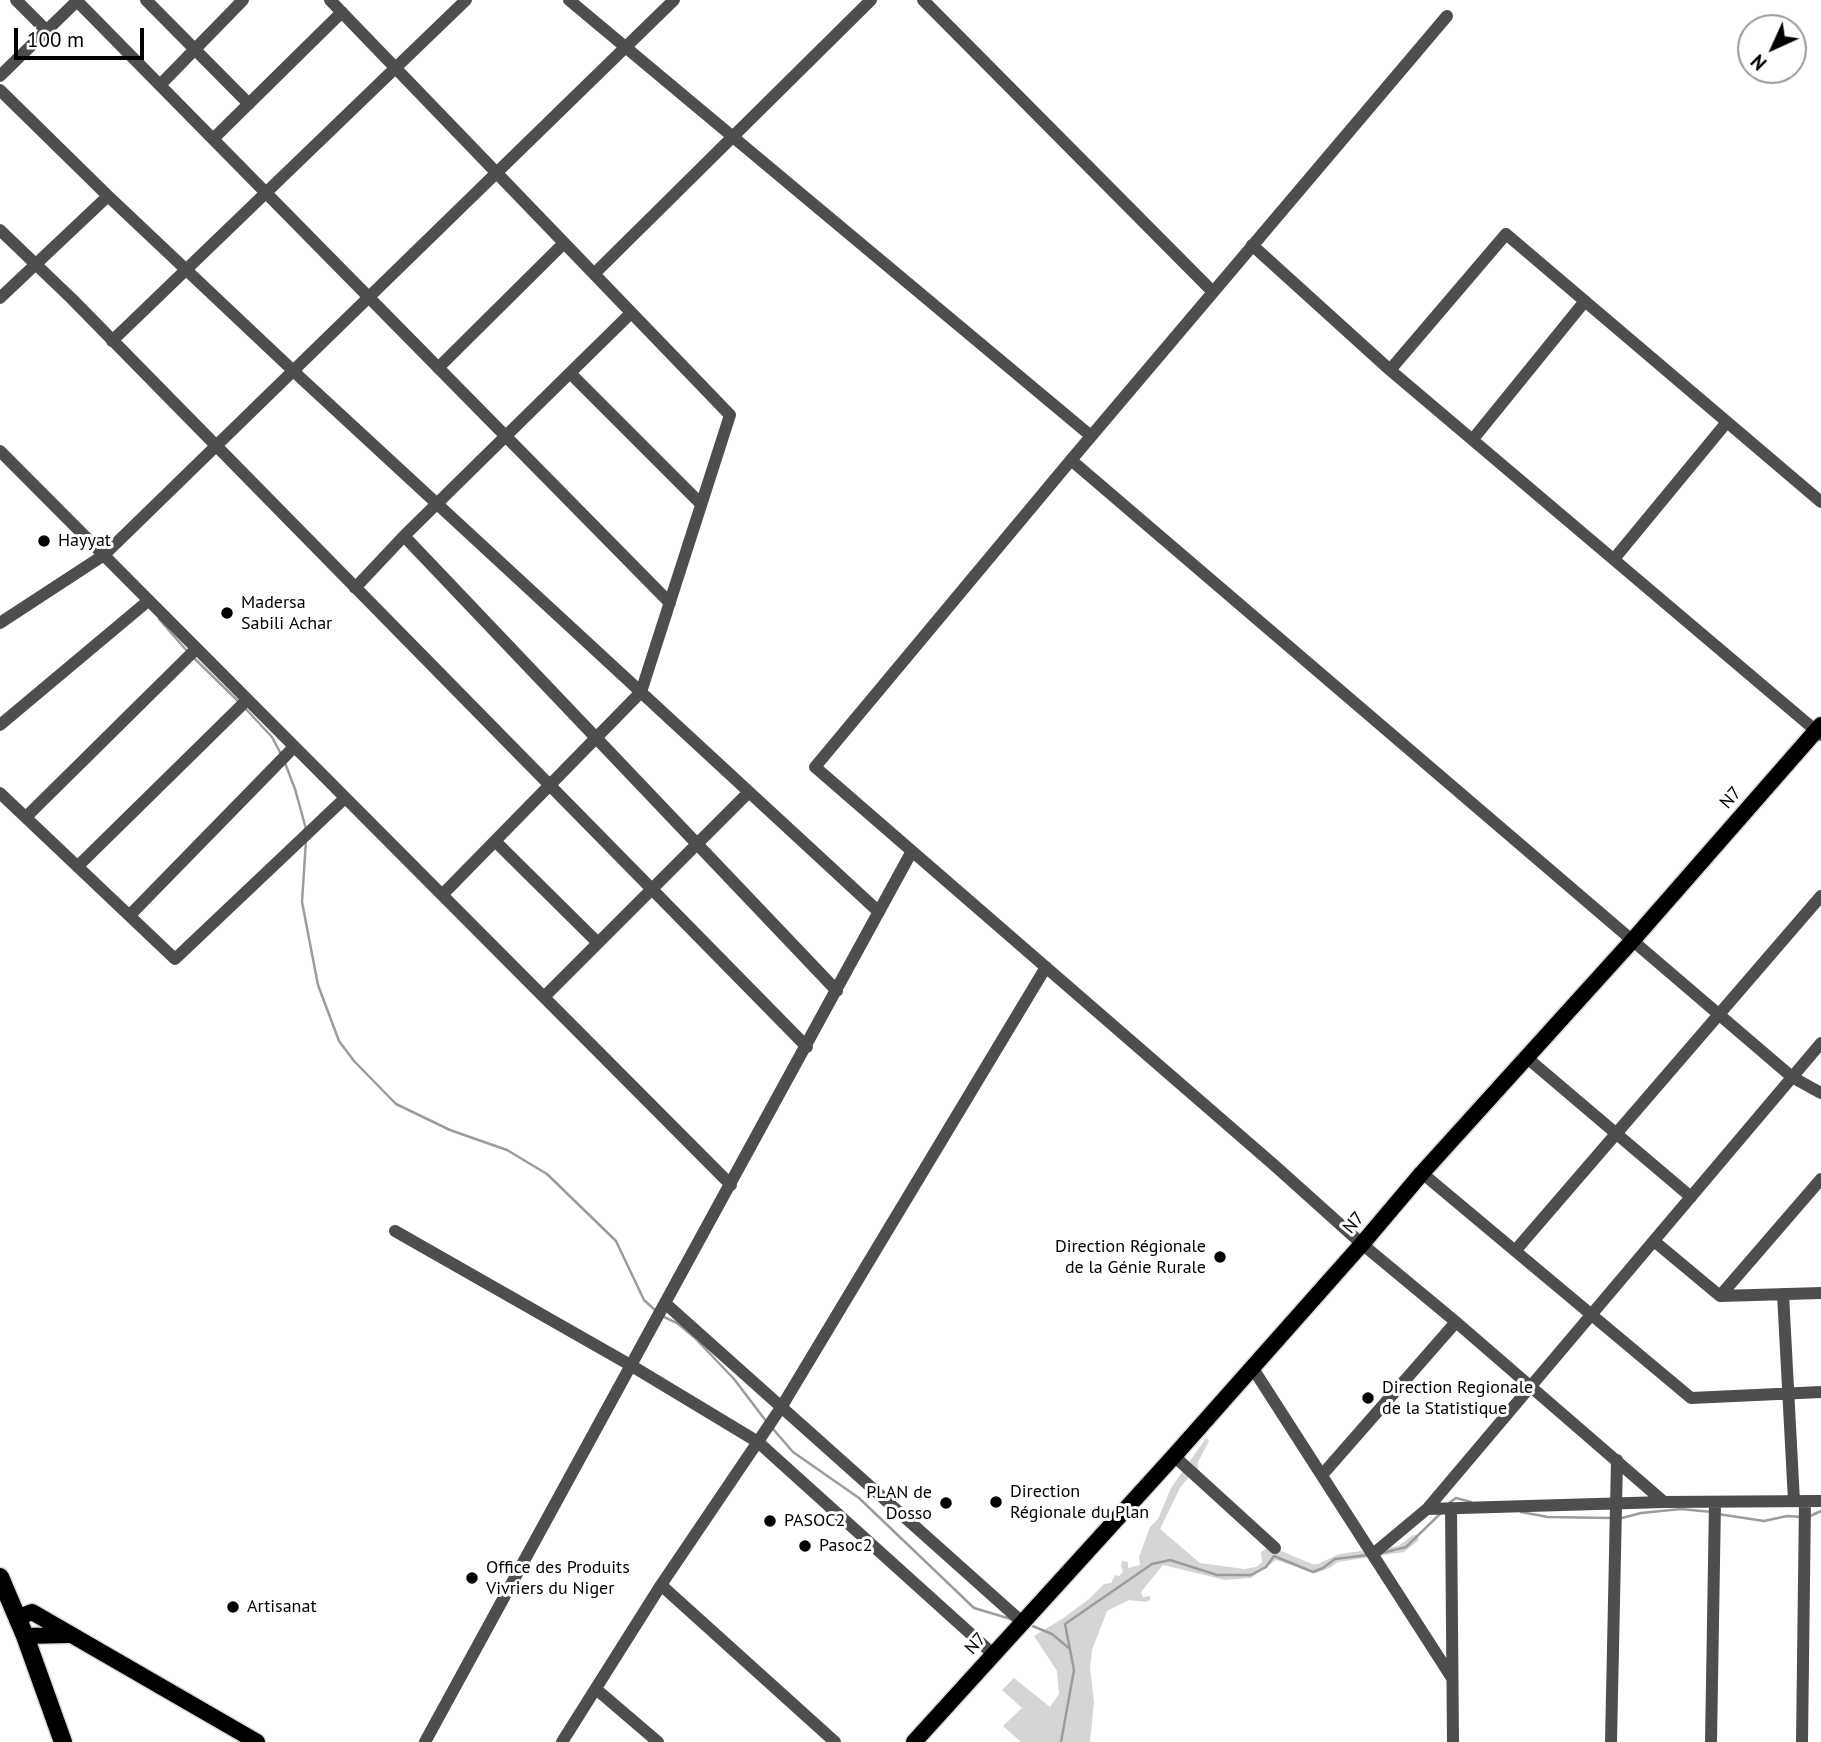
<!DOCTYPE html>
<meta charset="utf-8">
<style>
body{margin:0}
#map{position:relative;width:1821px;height:1742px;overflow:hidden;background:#fff;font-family:"PT Sans",sans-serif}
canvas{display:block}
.north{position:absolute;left:1737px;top:14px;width:70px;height:70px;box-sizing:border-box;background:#fff;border:2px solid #999;border-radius:50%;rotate:225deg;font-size:19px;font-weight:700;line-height:28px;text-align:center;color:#000}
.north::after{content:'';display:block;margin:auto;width:24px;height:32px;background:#000;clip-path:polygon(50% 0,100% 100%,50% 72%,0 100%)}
.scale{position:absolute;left:14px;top:28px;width:130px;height:32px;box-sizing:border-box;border:4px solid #000;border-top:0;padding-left:9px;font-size:21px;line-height:24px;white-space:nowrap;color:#000;-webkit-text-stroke:5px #fff;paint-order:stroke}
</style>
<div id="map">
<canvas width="1821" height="1742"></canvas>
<div class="north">N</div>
<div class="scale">100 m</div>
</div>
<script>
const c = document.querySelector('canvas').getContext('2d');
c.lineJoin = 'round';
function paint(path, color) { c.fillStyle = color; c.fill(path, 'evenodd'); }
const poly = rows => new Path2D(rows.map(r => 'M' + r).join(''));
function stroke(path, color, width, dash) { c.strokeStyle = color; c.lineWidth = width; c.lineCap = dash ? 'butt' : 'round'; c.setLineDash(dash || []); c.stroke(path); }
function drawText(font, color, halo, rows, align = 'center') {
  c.font = font + ' "PT Sans",sans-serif'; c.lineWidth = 6; c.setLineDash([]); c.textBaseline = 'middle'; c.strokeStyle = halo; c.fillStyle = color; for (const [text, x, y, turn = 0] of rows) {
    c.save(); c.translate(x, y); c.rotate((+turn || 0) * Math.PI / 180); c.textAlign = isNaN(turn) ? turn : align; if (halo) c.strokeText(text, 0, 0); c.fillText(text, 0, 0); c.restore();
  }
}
const green = poly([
 [1206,1438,1209,1441,1198,1462,1198,1471,1193,1477,1188,1478,1180,1488,1160,1529,1200,1563,1244,1569,1256,1567,1262,1562,1261,1552,1267,1548,1279,1550,1312,1564,1318,1564,1339,1554,1398,1546,1413,1535,1417,1535,1419,1540,1404,1552,1338,1562,1330,1568,1315,1573,1276,1560,1251,1578,1225,1580,1163,1565,1141,1592,1143,1597,1150,1596,1150,1600,1146,1602,1129,1600,1107,1611,1092,1650,1090,1667,1094,1702,1090,1742,1021,1742,1003,1726,1022,1708,1002,1690,1014,1678,1050,1707,1059,1694,1057,1671,1034,1636,1062,1619,1089,1599,1104,1584,1111,1583,1115,1575,1119,1576,1123,1572,1121,1565,1122,1561,1128,1562,1128,1568,1140,1565,1139,1557,1150,1527,1158,1519,1171,1488]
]);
const stream = poly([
 [159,619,187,651],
 [194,658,239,702],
 [244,707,272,737,281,754],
 [285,763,295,789,306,829],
 [306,840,302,902,318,985,339,1041,354,1061,396,1104,450,1130,507,1150,547,1174,616,1241,644,1300,656,1311],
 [664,1317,677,1323,695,1338,734,1379,766,1421],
 [773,1429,793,1452,859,1498,974,1608,1011,1619],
 [1449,1503,1456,1498,1471,1502],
 [1521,1512,1548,1517,1611,1518],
 [1718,1514,1764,1521,1787,1516,1802,1517],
 [1808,1517,1821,1511],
 [1622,1518,1641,1513,1681,1509,1712,1512],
 [1382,1553,1406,1547,1441,1513],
 [1030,1625,1052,1634,1070,1649],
 [1061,1742,1074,1670,1065,1624,1152,1564,1170,1560,1217,1575,1251,1575,1266,1567,1274,1556,1313,1572,1323,1568,1335,1559,1368,1555]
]);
const minor = poly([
 [16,0,47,31],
 [146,0,249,104],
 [330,0,730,415,641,692,442,895],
 [569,0,1091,436],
 [923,0,1213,292],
 [77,1,670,603],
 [1447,16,1071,460,815,767,1274,1165,1362,1244,1456,1322,1664,1502],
 [0,76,78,0],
 [160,85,243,0],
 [0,90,108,196,303,380,879,912],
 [213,139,342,12],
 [0,230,72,299,807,1047],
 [1252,245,1390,370,1821,735],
 [594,274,871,0],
 [0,298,108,196],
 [112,341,466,0],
 [438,368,564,243],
 [1390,370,1506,234,1821,502],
 [570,373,701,504],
 [1473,439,1585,301],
 [0,451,731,1185],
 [1071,460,1792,1077,1821,1093],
 [404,536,837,991],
 [1614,559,1727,422],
 [355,588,404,536,631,313],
 [0,623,104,555,674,0],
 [0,725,148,601],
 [0,793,175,959,345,798],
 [26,817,196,649],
 [496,842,598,943],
 [78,866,247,700],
 [130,915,294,747],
 [544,997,749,792],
 [1526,1057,1691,1197],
 [1422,1173,1691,1398,1821,1392],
 [395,1231,632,1366,758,1442,993,1654],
 [1654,1241,1720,1296,1821,1293],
 [1515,1251,1821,896],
 [1783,1294,1794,1501],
 [1720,1296,1821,1179],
 [666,1304,1022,1622],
 [1252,1367,1452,1678],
 [1174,1456,1275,1548],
 [1322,1475,1456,1322],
 [1451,1508,1453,1742],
 [1427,1509,1664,1502,1821,1501],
 [1373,1554,1427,1509,1821,1043],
 [661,1585,835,1742],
 [596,1689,658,1742],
 [425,1742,912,851],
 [562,1742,661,1585,782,1406,1046,967],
 [1611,1742,1617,1460],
 [1711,1742,1715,1502],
 [1802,1742,1805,1501]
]);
const major = poly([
 [17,1618,32,1612,257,1742],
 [25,1636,69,1635],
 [914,1742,1174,1456,1362,1244,1422,1173,1632,941,1821,725]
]);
const highway = poly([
 [0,1577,25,1636,63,1742]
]);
const markers = [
 [44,541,7,"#000"],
 [227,613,7,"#000"],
 [1220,1257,7,"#000"],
 [1368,1398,7,"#000"],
 [996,1502,7,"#000"],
 [946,1503,7,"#000"],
 [770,1521,7,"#000"],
 [805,1546,7,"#000"],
 [472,1578,7,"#000"],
 [233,1607,7,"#000"]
];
const poiNames = [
 ["Hayyat",58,541],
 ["Madersa",241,603],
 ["Sabili Achar",241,624],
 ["Direction Régionale",1206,1247,"right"],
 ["de la Génie Rurale",1206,1268,"right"],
 ["Direction Regionale",1382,1388],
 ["de la Statistique",1382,1409],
 ["Direction",1010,1492],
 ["Régionale du Plan",1010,1513],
 ["PLAN de",932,1493,"right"],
 ["Dosso",932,1514,"right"],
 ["PASOC2",784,1521],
 ["Pasoc2",819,1546],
 ["Office des Produits",486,1568],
 ["Vivriers du Niger",486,1589],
 ["Artisanat",247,1607]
];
const streetNames = [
 ["N7",1731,798,-49],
 ["N7",1354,1223,-50],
 ["N7",976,1644,-48]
];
paint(green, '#d5d5d5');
stroke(stream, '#9c9c9c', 2.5);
stroke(major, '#dbdbdb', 19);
stroke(highway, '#dbdbdb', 21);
stroke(minor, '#4e4e4e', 12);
stroke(major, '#000', 16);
stroke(highway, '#000', 18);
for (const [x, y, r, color] of markers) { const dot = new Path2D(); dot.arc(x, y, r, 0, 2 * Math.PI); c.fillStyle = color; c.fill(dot); stroke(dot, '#fff', 2.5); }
drawText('18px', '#000', '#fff', poiNames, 'left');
drawText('18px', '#000', '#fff', streetNames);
</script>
